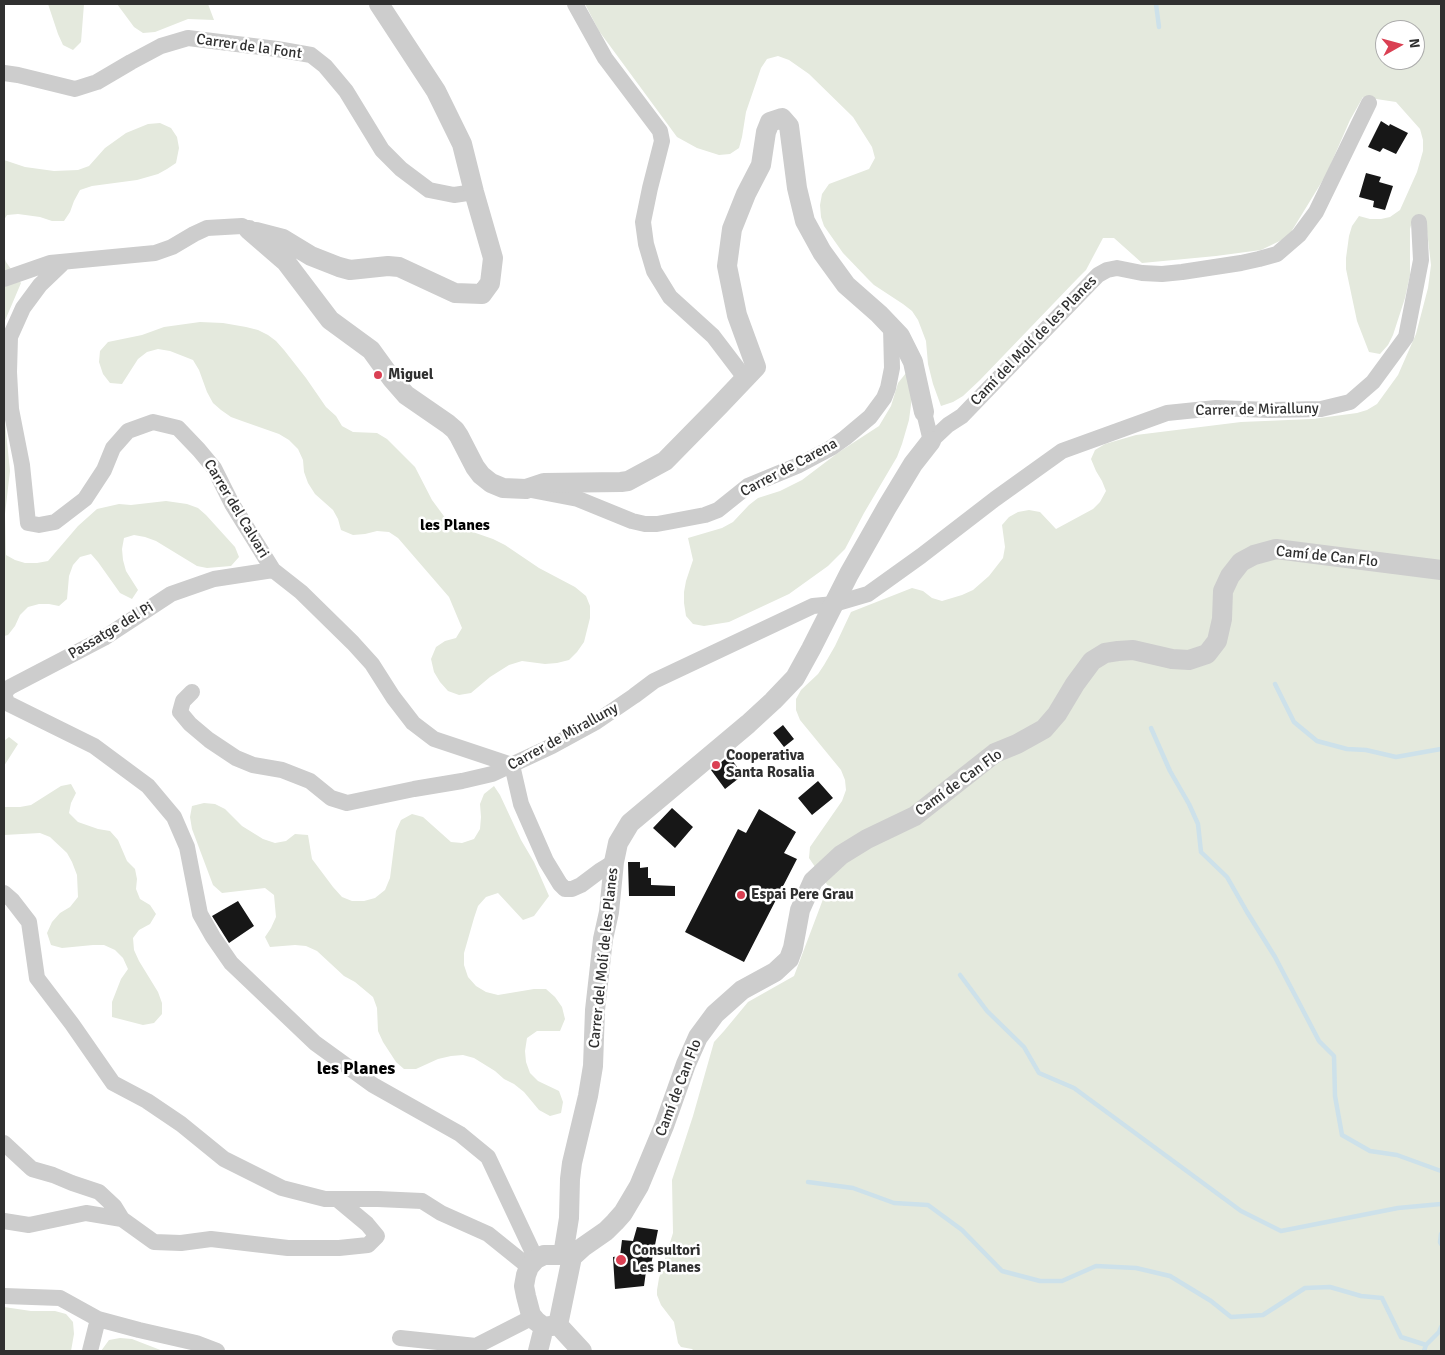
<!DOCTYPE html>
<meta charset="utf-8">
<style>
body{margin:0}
#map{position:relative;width:1445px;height:1355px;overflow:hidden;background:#fff;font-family:Signika,sans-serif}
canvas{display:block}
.frame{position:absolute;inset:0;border:5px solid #303030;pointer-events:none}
.north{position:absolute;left:1375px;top:20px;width:50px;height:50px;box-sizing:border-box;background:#fff;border:1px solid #acacac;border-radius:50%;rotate:83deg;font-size:14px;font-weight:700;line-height:20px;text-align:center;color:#303030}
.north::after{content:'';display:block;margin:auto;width:18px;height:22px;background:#da4053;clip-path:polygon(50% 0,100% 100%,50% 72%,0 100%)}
</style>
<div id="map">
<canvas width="1445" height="1355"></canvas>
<div class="frame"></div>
<div class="north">N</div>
</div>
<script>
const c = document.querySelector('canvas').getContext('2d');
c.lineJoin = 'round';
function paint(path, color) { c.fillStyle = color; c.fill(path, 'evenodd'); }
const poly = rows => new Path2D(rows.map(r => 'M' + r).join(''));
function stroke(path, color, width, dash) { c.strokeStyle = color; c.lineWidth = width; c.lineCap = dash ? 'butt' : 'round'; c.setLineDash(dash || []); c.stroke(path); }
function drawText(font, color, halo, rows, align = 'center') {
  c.font = font + ' Signika,sans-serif'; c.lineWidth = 5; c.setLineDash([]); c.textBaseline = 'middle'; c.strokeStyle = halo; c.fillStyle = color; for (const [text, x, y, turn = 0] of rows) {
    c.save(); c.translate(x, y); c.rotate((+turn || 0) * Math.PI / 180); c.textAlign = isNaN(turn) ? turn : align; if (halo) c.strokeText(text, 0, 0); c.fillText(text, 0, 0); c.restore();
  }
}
const green = poly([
 [48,4,84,4,81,42,73,50,63,45,58,34],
 [117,4,208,4,214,20,188,19,155,32,143,33,134,27],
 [585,4,1441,4,1441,1351,694,1351,692,1349,681,1347,678,1343,674,1322,661,1305,657,1295,657,1290,659,1278,673,1233,672,1180,693,1116,714,1042,724,1031,748,1002,794,976,828,886,809,858,810,847,842,801,846,790,845,780,841,770,800,720,796,710,796,699,801,690,818,674,824,665,835,646,851,612,912,588,923,591,932,598,942,601,962,595,973,590,989,576,1003,558,1005,547,1002,525,1009,517,1018,512,1029,510,1040,512,1056,529,1093,509,1100,502,1106,491,1102,481,1096,471,1091,459,1095,450,1105,444,1136,435,1241,422,1312,419,1357,413,1367,410,1377,404,1398,375,1416,334,1428,288,1431,265,1427,231,1413,218,1410,229,1410,275,1405,298,1393,335,1388,345,1380,354,1369,352,1357,321,1346,269,1346,258,1349,236,1352,226,1359,216,1370,219,1381,219,1390,217,1400,210,1417,172,1423,151,1423,140,1420,129,1396,102,1363,97,1350,120,1326,175,1288,237,1261,250,1216,256,1142,263,1114,238,1103,238,1086,270,1078,278,980,380,963,396,953,402,941,406,933,384,928,364,926,341,918,320,912,311,903,304,874,285,867,278,843,253,824,226,821,217,820,205,822,194,829,184,869,169,875,158,872,147,853,117,809,74,789,60,778,56,767,59,761,68,746,112,742,137,739,148,730,154,719,155,697,148,677,137,599,31],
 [1385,30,1415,30,1415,60,1385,60],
 [160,123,171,128,177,137,179,148,176,163,167,169,158,174,137,180,92,186,80,190,74,201,70,212,64,221,52,221,40,217,18,214,7,215,4,220,4,160,25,167,54,171,78,170,89,166,105,148,126,133,148,124],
 [4,256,6,262,21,283,4,323],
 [200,322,223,323,246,327,258,330,268,335,276,341,284,350,306,378,326,407,336,416,342,426,353,432,377,433,387,439,415,467,432,500,446,519,467,530,493,539,505,545,539,568,575,587,586,596,590,606,590,618,584,642,577,652,569,660,557,663,545,664,522,661,509,665,490,677,471,693,459,695,448,691,440,682,434,672,431,659,436,647,445,641,456,638,462,628,449,597,398,538,389,532,377,531,365,534,353,535,341,530,338,519,333,510,315,494,308,483,304,472,303,460,298,449,289,440,279,434,242,421,231,417,221,410,213,403,207,392,199,370,193,360,170,351,158,349,147,352,138,359,122,384,110,383,103,374,99,362,100,351,108,342,142,335,164,327],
 [906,373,912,397,909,420,902,444,897,457,864,513,845,549,828,566,789,594,729,622,704,626,693,624,686,616,684,603,684,592,686,581,693,560,688,538,722,528,733,522,749,505,758,498,780,491,802,480,839,452,879,426,891,406,898,383],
 [4,412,10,471,5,514,6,555,15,560,25,563,37,563,48,561,78,526,97,509,119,504,131,505,166,501,187,504,198,508,206,515,235,547,239,557,231,566,207,568,197,566,156,541,145,537,134,535,124,538,122,549,123,560,126,571,138,590,132,599,120,593,98,562,91,554,80,557,73,565,69,576,67,599,59,606,49,604,39,604,28,607,20,615,15,626,8,635,4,636],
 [9,737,18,744,4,766,4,741],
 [71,784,76,793,71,803,69,813,78,822,98,829,110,831,118,840,127,861,135,869,137,879,136,889,140,899,150,905,156,914,150,924,139,930,133,938,134,950,139,961,158,992,162,1003,162,1014,154,1023,143,1025,112,1017,112,1002,121,979,128,969,123,958,115,950,104,945,93,945,62,948,51,945,47,933,52,922,60,913,70,907,78,897,77,875,72,862,67,853,50,837,40,833,4,835,4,807,20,807,31,805,61,786],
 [494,786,500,795,521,840,534,862,549,896,534,916,523,920,498,893,486,897,478,906,474,918,464,953,464,965,468,977,476,986,486,992,498,995,534,989,546,989,555,997,562,1007,565,1019,560,1031,537,1031,527,1038,525,1051,526,1062,530,1073,538,1081,559,1091,563,1102,561,1113,550,1116,539,1110,524,1092,514,1084,504,1079,495,1071,474,1058,463,1055,451,1056,438,1059,416,1069,404,1069,396,1062,383,1042,378,1031,377,1008,373,997,355,982,344,976,317,951,306,946,295,945,270,947,265,937,271,928,276,917,274,895,265,888,222,893,213,885,192,829,190,817,192,806,204,803,215,804,225,809,242,826,263,839,275,843,286,841,295,834,308,835,312,859,333,887,342,897,352,901,364,901,375,898,385,890,390,878,396,831,401,820,412,814,423,817,451,842,462,843,474,839,480,829,481,817,480,804,484,794],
 [4,1307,31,1311,55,1311,66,1314,73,1322,74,1334,71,1351,4,1351],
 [120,1338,132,1339,163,1351,101,1351,109,1340]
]);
const stream = poly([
 [1156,4,1159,27],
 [1275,684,1294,722,1317,741,1347,749,1366,750,1396,757,1441,749],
 [1151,728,1170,771,1189,804,1198,824,1201,852,1227,877,1247,912,1275,957,1319,1041,1334,1056,1335,1096,1342,1135,1370,1151,1397,1155,1441,1171],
 [960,975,987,1011,1024,1047,1039,1073,1074,1088,1241,1211,1281,1231,1398,1208,1441,1204],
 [808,1182,853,1188,894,1203,928,1205,962,1230,1002,1271,1040,1281,1062,1281,1096,1266,1136,1268,1170,1276,1211,1301,1231,1317,1263,1315,1305,1288,1330,1287,1361,1296,1382,1298,1401,1337,1426,1345],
 [1441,1234,1440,1242,1441,1244],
 [1424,1351,1426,1345,1439,1332,1441,1327]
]);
const building = poly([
 [1381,121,1389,126,1390,124,1408,133,1396,154,1383,148,1380,152,1368,147],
 [1366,173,1381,177,1379,182,1393,186,1385,210,1373,207,1374,201,1359,197],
 [783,725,794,739,784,747,773,733],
 [729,756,743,775,725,789,711,770],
 [818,781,833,798,812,815,798,798],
 [672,808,693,827,675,848,653,828],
 [759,809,796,832,784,853,797,859,744,962,685,932,738,829,746,833],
 [628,862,640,862,640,868,648,867,648,878,651,878,651,885,675,886,675,896,629,896],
 [238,901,254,926,229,943,212,916],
 [637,1227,658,1230,651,1265,647,1264,644,1286,615,1289,613,1257,620,1256,622,1240,633,1241]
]);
const minor = poly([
 [575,4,605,58,660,131,662,141,650,188,643,222,646,244,654,271,670,297,713,336,745,378],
 [4,73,18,75,75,89,97,82,131,62,161,46,188,38,277,49,311,55,325,66,346,91,382,150,401,169,429,190,454,195,474,192],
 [64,262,40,285,23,308,10,337,9,372,11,409,22,465,28,523,39,525,55,522,85,499,104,470,113,448,128,431,153,422,178,428,199,450,214,468,232,504,273,570,301,592,353,643,372,664,393,697,413,723,434,739,512,765],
 [4,279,50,263,155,253,172,247,194,234,207,228,242,226,249,230],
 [924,412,931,441,948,425,962,416,1098,275,1107,270,1117,268,1142,273,1162,274,1182,272,1241,263,1259,259,1277,254,1299,235,1316,212,1369,103],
 [526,489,578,499,632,521,645,524,657,524,668,522,705,515,718,510,748,486,799,465,831,448,845,438,870,417,884,398,888,388,892,368,891,327],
 [4,692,10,687,104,638,171,594,214,579,273,570],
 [192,692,183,701,180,712,190,724,209,740,236,758,253,765,282,770,310,781,331,798,347,803,414,789,462,781,492,774,552,746,596,722,634,696,654,681,813,606,834,604,868,594,921,556,995,499,1062,451,1167,413,1216,408,1270,410,1321,409,1350,402,1373,382,1406,337,1421,260,1419,222],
 [4,693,7,703,94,746,148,786,174,817,187,847,200,914,213,937,231,963,315,1043,373,1085,460,1134,488,1157,536,1259],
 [512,765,521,804,546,861,560,884,565,889,572,889,581,885,601,870,614,862],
 [4,893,12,900,29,922,37,978,72,1024,113,1083,147,1101,181,1124,224,1159,282,1188,325,1199,378,1199,422,1201,441,1213,488,1234,529,1267],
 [4,1143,32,1169,53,1175,72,1183,99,1192,114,1206,122,1219],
 [4,1221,29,1225,86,1213,122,1219,154,1242,181,1243,211,1239,288,1248,339,1248,368,1245,377,1236,367,1224,337,1199],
 [4,1296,60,1298,98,1319],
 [400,1338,476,1346,525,1321,531,1315],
 [90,1351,98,1319,139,1330,196,1343,217,1351]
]);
const tertiary = poly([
 [249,230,286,262,330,320,371,350,392,379,406,395,448,424,455,430,459,436,475,467,481,475,491,483,503,488,526,489,544,483,621,482,628,481,665,461,719,406,756,367,737,315,727,266,732,229,746,194,761,165,766,132,770,122,782,118,789,126,797,188,805,221,822,252,846,285,879,314,900,336,913,362,924,412],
 [256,232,283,239,311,256,339,267,350,270,388,266,399,267,455,293,482,294,490,283,493,258,474,192,462,144,436,91,379,4],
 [563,1255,569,1218,570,1179,572,1163,588,1096,593,1066,595,1010,603,939,609,912,614,862,618,843,630,823,748,724,773,701,795,678,811,649,849,574,887,507,913,464,931,441],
 [572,1257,583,1247,606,1231,615,1222,623,1213,639,1186,664,1126,686,1064,698,1037,715,1014,742,990,775,972,789,959,793,948,800,910,813,881,841,855,867,839,915,816,995,753,1017,744,1044,729,1057,714,1075,684,1092,661,1105,653,1118,651,1133,650,1172,659,1189,660,1207,654,1217,641,1222,619,1223,591,1230,576,1241,562,1254,555,1276,549,1441,570],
 [558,1325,544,1327,536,1321,531,1315,526,1296,524,1286,526,1275,529,1267,536,1259,544,1255,563,1255,572,1257],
 [558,1325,572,1257],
 [558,1325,582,1351],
 [538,1351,544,1327]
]);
const markers = [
 [378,375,5,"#da4053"],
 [716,765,5,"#da4053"],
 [741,895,5,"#da4053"],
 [621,1260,6,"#da4053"]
];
const streetNames = [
 ["Carrer de la Font",249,47,8],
 ["Camí del Molí de les Planes",1034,341,-46],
 ["Carrer de Miralluny",1257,410,-1],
 ["Carrer de Carena",789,468,-28],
 ["Carrer del Calvari",236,509,59],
 ["Camí de Can Flo",1327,557,6],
 ["Passatge del Pi",111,631,-31],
 ["Carrer de Miralluny",563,737,-29],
 ["Camí de Can Flo",959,783,-36],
 ["Carrer del Molí de les Planes",604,958,-84],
 ["Camí de Can Flo",679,1088,-69]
];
const poiNames = [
 ["Miguel",388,375],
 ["Cooperativa",726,756],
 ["Santa Rosalia",726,773],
 ["Espai Pere Grau",751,895],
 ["Consultori",632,1251],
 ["Les Planes",632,1268]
];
const neighbourhoodNames = [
 ["les Planes",455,526]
];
const quarterNames = [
 ["les Planes",356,1069]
];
paint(green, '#e4e9dd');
stroke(stream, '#cde1ea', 4.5);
paint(building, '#171717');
stroke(minor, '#cdcdcd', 16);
stroke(tertiary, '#cdcdcd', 20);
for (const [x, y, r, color] of markers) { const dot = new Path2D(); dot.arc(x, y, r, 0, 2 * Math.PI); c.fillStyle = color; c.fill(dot); stroke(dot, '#fff', 2); }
drawText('15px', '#303030', '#fff', streetNames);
drawText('bold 15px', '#303030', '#fff', poiNames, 'left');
drawText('bold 16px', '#000', '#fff', neighbourhoodNames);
drawText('bold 18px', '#000', '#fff', quarterNames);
</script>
